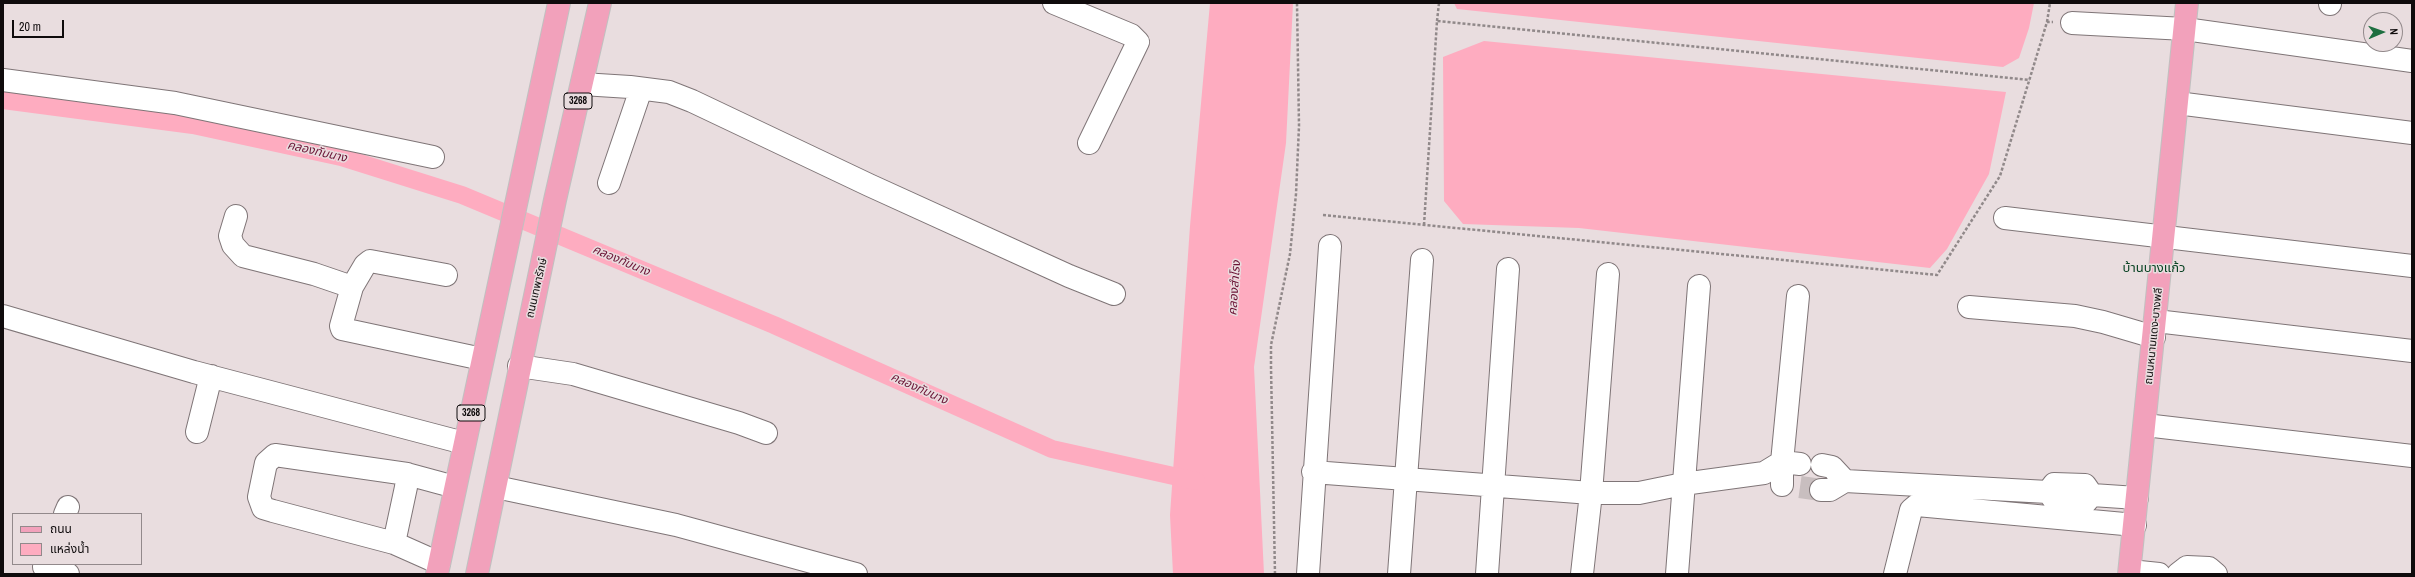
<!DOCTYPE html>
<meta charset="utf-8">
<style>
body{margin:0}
#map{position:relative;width:2415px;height:577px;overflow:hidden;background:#e9dddf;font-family:"Archivo Narrow","Noto Sans Thai",sans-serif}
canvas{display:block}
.frame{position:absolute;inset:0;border:4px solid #0f0b0c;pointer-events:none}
.legend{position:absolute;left:12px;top:513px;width:130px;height:52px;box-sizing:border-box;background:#e9dddf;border:1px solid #92898b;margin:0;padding:5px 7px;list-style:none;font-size:12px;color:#0f0b0c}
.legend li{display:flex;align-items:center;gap:8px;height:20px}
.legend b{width:20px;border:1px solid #92898b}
.north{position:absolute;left:2363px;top:12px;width:40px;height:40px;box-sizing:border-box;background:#e9dddf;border:1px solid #92898b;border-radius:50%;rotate:88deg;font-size:11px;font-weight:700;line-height:16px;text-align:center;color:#0f0b0c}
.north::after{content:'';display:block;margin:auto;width:14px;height:18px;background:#1e6f40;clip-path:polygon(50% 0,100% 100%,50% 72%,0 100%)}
.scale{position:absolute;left:12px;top:20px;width:52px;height:18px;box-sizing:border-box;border:2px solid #0f0b0c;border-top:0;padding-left:5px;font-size:12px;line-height:14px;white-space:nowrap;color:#0f0b0c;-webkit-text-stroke:3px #e9dddf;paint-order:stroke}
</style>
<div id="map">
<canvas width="2415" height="577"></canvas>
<div class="frame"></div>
<ul class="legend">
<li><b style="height:5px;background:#f2a1bb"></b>ถนน</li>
<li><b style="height:11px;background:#feacc0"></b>แหล่งน้ำ</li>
</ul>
<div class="north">N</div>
<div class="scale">20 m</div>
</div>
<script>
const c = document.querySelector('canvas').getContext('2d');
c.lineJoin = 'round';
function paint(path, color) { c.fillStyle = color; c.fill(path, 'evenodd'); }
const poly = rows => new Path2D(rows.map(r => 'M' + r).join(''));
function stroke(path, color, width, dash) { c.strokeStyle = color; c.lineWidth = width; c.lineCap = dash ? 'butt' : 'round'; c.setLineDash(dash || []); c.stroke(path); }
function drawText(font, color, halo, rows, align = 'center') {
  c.font = font + ' "Archivo Narrow","Noto Sans Thai",sans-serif'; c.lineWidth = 3; c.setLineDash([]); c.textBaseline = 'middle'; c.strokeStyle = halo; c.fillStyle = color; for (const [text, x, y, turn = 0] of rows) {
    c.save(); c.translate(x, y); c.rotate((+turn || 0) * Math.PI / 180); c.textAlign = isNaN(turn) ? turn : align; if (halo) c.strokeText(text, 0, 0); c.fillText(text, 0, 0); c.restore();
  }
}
const water = poly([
 [1210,3,1293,3,1286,143,1254,367,1264,574,1173,574,1170,515,1190,226],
 [1454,3,2034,3,2029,28,2019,58,2003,67,1457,9],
 [1484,41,2006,92,1989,174,1947,249,1930,268,1579,228,1463,224,1444,201,1443,57]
]);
const canal = poly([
 [3,100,193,125,341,157,462,195,774,325,1052,449,1196,481]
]);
const minorTunnel = poly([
 [1800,487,1821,490]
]);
const path = poly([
 [1437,21,1439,3],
 [2047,22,2050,3],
 [1323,215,1937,275,2000,176,2047,22,2053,22],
 [1424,225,1437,21,2030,80],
 [1275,574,1271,367,1271,345,1290,254,1296,194,1299,126,1297,3]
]);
const minor = poly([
 [1054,3,1131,35,1138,42,1089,143],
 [2330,4,2330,3],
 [2072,23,2185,29,2412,61],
 [3,80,175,103,433,157],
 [582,84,630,87,669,92,692,101,869,185,1069,276,1114,294],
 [2177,103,2412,133],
 [609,183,641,89],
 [236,216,230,236,233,245,243,256,314,274,352,287,341,326,342,329,482,359],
 [2005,218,2412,266],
 [352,287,365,265,370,261,446,275],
 [1969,307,2075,316,2103,322,2154,337],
 [3,316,194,372,464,443],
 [2156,321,2412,351],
 [519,366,573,374,739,423,766,433],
 [2145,425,2412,456],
 [197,432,211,376],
 [1822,465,1832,467,1845,481],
 [1313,472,1591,493,1639,493,1683,484,1764,473,1782,462,1800,464],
 [1782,485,1782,462,1798,296],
 [496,487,676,525,856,574],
 [1821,490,1830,490,1845,481,2048,492],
 [2048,492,2055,501,2085,503,2092,495,2137,498],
 [2048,492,2054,484,2085,485,2092,495],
 [65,514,68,507],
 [394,543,273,511,263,508,259,497,266,463,275,455,407,474],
 [439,563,394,543,406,487,407,474,455,487],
 [44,567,68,574],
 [2130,571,2159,574],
 [1308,574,1330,246],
 [1399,574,1422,260],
 [1487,574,1508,269],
 [1582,574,1591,493,1608,274],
 [1677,574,1699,286],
 [1895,574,1911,510,1917,505,2135,525],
 [2178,574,2187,567,2209,568,2216,574]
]);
const major = poly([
 [437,574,559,3],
 [477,574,555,200,600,3],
 [2129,574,2187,3]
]);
const shields = [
 [578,101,28],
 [471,413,28]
];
const shieldNames = [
 ["3268",578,101],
 ["3268",471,413]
];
const streetNames = [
 ["ถนนเทพารักษ์",537,288,-77],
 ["ถนนหนามแดง-บางพลี",2154,336,-84]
];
const waterNames = [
 ["คลองทับนาง",317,152,13],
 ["คลองทับนาง",621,261,23],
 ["คลองสำโรง",1235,288,-86],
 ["คลองทับนาง",919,389,24]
];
const quarterNames = [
 ["บ้านบางแก้ว",2154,269]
];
paint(water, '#feacc0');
stroke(canal, '#feacc0', 18);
stroke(minorTunnel, '#c8bebf', 22, [22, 11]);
stroke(minor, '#7f7577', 24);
stroke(major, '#c1c0c0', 24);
stroke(path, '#91898a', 2.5, [3, 2]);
stroke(minor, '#fff', 22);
stroke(major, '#f2a1bb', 22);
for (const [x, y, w] of shields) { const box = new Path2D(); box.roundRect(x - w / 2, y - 8, w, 16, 3); c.fillStyle = '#e9dddf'; c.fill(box); stroke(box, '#0f0b0c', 1); }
drawText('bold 10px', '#0f0b0c', null, shieldNames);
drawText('11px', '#0f0b0c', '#e9dddf', streetNames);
drawText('italic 12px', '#6b1335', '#e9dddf', waterNames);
drawText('13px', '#074222', '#e9dddf', quarterNames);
</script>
